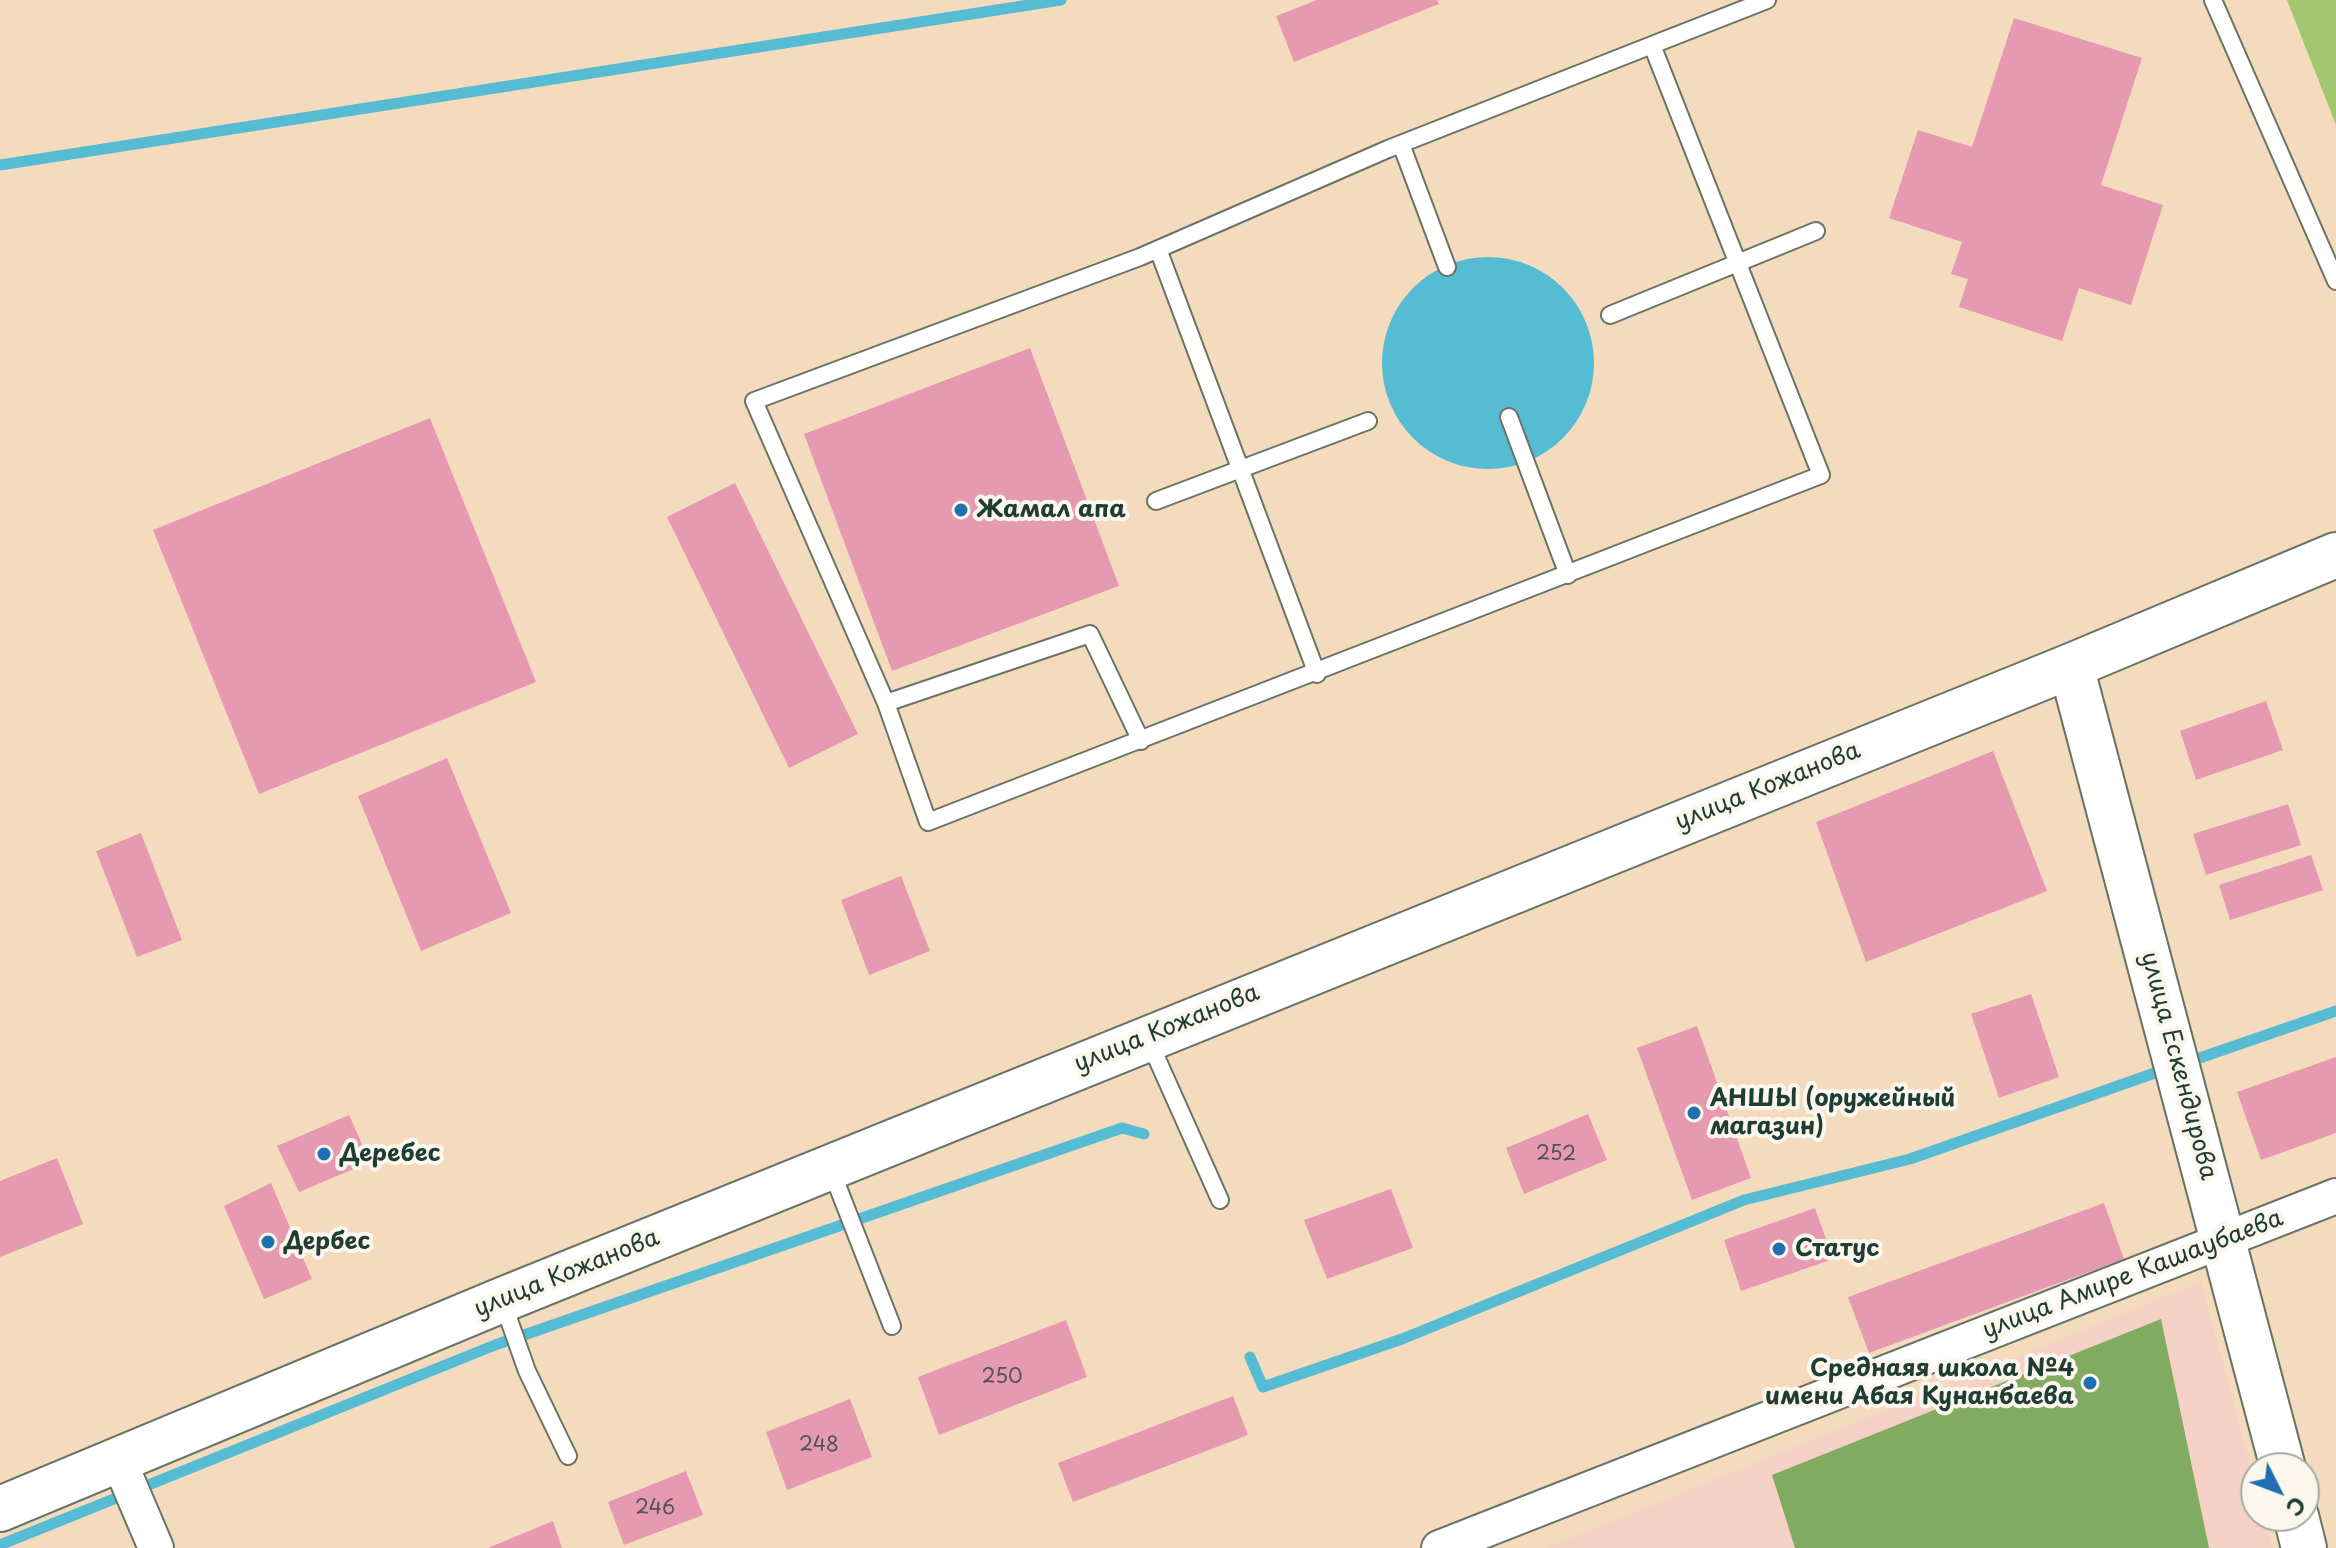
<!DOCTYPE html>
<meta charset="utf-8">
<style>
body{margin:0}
#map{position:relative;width:2336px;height:1548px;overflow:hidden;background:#f4dbbe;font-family:"Playpen Sans",sans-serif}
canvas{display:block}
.north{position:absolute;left:2240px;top:1452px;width:80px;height:80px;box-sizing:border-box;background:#fbf7ec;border:2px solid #a3ada2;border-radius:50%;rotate:132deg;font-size:22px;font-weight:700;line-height:32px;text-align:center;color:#1f3d34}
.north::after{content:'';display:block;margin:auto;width:28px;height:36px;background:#1f6fb2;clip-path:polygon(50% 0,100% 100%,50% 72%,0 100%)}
</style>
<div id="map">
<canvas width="2336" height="1548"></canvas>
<div class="north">С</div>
</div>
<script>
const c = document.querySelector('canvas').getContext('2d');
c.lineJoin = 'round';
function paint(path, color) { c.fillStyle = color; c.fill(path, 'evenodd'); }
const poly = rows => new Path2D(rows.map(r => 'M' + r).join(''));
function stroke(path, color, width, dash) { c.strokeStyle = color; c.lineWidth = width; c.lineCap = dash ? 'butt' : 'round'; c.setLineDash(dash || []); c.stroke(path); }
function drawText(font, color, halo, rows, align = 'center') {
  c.font = font + ' "Playpen Sans",sans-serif'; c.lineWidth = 8; c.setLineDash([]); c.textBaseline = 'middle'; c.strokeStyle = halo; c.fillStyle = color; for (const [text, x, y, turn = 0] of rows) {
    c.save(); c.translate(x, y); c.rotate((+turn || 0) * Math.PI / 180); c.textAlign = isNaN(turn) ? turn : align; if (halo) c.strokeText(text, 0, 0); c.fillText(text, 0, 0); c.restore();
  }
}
const built = poly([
 [2201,1282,2256,1485,2256,1516,2264,1516,2273,1548,1546,1548]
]);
const green = poly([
 [2287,0,2336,0,2336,125]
]);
const forest = poly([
 [2161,1319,2209,1548,1795,1548,1772,1475]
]);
const water = poly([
 '1382 363a106 106 0 1 1 212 0a106 106 0 1 1-212 0Z'
]);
const stream = poly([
 [0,165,1061,0],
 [2185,1063,2336,1011],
 [1250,1357,1263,1387,1402,1339,1744,1200,1910,1159,2169,1068],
 [0,1545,495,1345,1122,1128,1144,1134]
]);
const building = poly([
 [1317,0,1437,0,1439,4,1294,62,1276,16],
 [2014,18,2142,58,2101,185,2163,205,2131,305,2079,288,2062,341,1959,307,1968,279,1951,274,1962,242,1889,218,1918,130,1972,147],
 [1030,348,1119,586,892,671,804,434],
 [430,418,536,682,259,794,153,530],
 [735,483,858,734,789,768,667,517],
 [2266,701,2283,750,2196,780,2180,731],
 [1993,751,2047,891,1866,962,1816,822],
 [447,758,511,913,421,951,358,796],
 [2288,804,2301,845,2206,875,2193,834],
 [141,833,182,940,137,957,96,851],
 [2311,855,2323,890,2230,920,2219,885],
 [901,876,930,951,869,975,841,900],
 [2031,994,2059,1077,1999,1098,1971,1014],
 [1697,1026,1751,1178,1692,1200,1637,1048],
 [2336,1057,2336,1133,2261,1160,2237,1092],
 [1588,1114,1607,1160,1524,1194,1506,1148],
 [349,1115,370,1162,299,1192,277,1146],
 [57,1158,83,1224,0,1257,0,1181],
 [271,1183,312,1279,264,1299,224,1206],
 [1391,1189,1413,1248,1327,1279,1304,1220],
 [2104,1203,2124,1259,1869,1353,1848,1297],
 [1815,1208,1833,1259,1741,1291,1724,1240],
 [1066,1320,1087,1377,939,1435,918,1377],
 [1233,1396,1248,1435,1073,1502,1058,1463],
 [850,1399,872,1457,787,1490,766,1432],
 [686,1471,703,1515,624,1545,608,1502],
 [553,1521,562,1548,488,1548]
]);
const lane = poly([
 [2213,0,2336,281],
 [1652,45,1821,475,928,822,886,703,754,401,1140,257,1388,149,1652,45,1767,0],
 [1401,144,1447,267],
 [1158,249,1317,674],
 [1610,315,1816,231],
 [1509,417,1568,575],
 [1156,501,1368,421],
 [886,703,1090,634,1141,741],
 [1149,1041,1220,1200],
 [830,1167,892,1326],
 [503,1303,527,1371,568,1456]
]);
const street = poly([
 [119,1461,156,1548],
 [1439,1548,2336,1196]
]);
const secondary = poly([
 [2071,666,2283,1468],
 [0,1509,502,1300,2071,666,2336,555],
 [2296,1516,2304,1548]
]);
const markers = [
 [961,510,8,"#1f6fb2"],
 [1694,1113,8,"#1f6fb2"],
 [324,1154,8,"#1f6fb2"],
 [268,1242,8,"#1f6fb2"],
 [1779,1249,8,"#1f6fb2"],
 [2090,1383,8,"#1f6fb2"]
];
const numberNames = [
 ["252",1556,1154],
 ["250",1002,1377],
 ["248",819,1445],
 ["246",655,1508]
];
const poiNames = [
 ["Жамал апа",977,510],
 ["АНШЫ (оружейный",1710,1099],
 ["магазин)",1710,1127],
 ["Деребес",340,1154],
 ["Дербес",284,1242],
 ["Статус",1795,1249],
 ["Среднаяя школа №4",2074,1369,"right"],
 ["имени Абая Кунанбаева",2074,1397,"right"]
];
const streetNames = [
 ["улица Кожанова",1768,787,-22],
 ["улица Кожанова",1167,1029,-22],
 ["улица Ескендирова",2178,1066,75],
 ["улица Кожанова",567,1274,-22],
 ["улица Амире Кашаубаева",2133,1275,-21]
];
paint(built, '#f6d1c5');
paint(green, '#a3c670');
paint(forest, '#82ab62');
paint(water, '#56bcd4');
stroke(stream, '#56bcd4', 11);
paint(building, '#e69ab2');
stroke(lane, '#6a7464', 20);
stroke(street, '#6a7464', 38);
stroke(secondary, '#6a7464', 48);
stroke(lane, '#fff', 16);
stroke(street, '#fff', 34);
stroke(secondary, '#fff', 44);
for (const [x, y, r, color] of markers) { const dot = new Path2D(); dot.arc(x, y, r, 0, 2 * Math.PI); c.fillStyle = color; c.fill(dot); stroke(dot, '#fbf7ec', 3); }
drawText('20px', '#515454', null, numberNames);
drawText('bold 24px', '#1f3d34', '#fbf7ec', poiNames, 'left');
drawText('24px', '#1f3d34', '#fbf7ec', streetNames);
</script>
